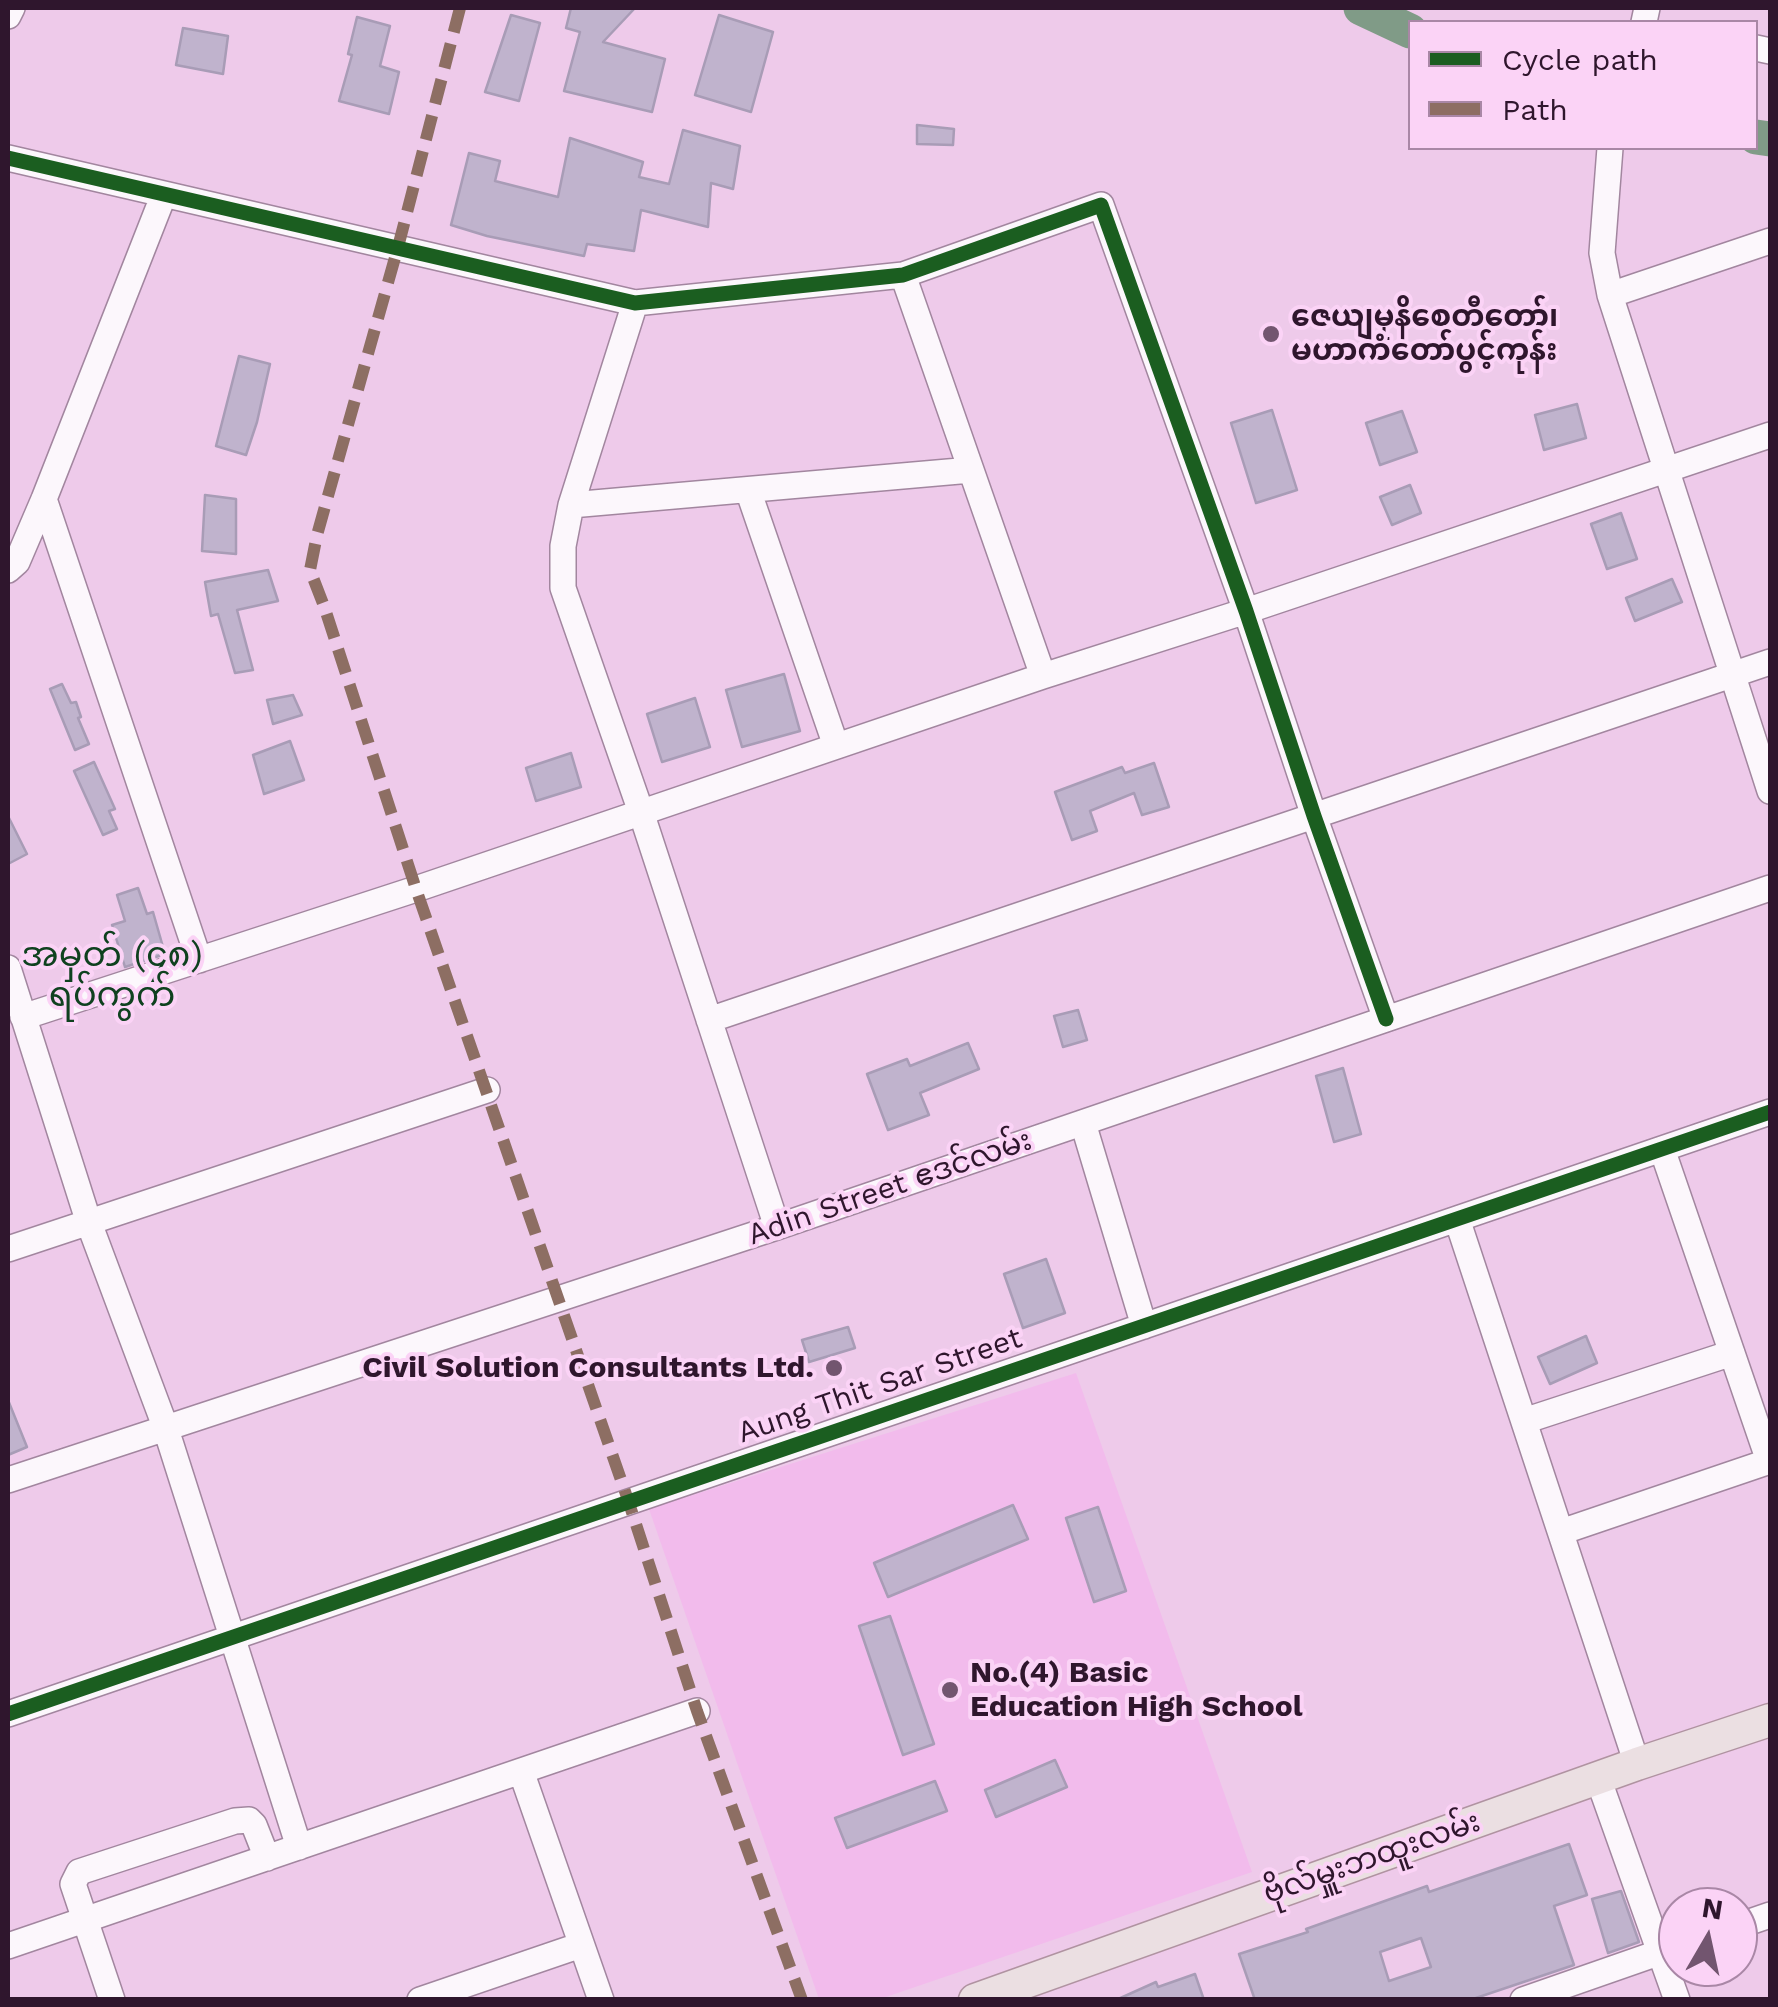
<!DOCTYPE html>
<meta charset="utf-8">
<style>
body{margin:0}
#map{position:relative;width:1778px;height:2007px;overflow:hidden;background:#eecaea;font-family:"Work Sans",sans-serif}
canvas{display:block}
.frame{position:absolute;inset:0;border:10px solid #2f162d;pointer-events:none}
.legend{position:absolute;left:1408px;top:20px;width:350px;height:130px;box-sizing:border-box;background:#fbd3f6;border:2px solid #a987a6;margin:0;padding:12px 18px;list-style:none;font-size:30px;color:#2f162d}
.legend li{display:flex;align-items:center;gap:20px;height:50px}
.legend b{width:50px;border:2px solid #a987a6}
.north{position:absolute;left:1658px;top:1887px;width:100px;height:100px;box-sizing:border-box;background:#fbd3f6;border:2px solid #a987a6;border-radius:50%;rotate:9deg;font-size:28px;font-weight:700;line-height:40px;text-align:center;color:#2f162d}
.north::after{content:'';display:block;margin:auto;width:35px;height:45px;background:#72556f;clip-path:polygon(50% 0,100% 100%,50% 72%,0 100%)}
</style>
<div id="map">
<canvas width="1778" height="2007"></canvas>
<div class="frame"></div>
<ul class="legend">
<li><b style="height:12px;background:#1b5e20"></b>Cycle path</li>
<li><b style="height:12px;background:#8d6e63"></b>Path</li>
</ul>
<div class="north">N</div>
</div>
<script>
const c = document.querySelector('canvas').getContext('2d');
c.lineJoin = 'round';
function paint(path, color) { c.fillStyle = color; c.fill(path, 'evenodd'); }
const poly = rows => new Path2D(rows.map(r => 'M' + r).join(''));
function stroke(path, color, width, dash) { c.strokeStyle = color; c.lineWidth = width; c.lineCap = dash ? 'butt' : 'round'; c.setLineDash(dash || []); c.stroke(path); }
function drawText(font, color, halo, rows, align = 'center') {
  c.font = font + ' "Work Sans","Noto Sans Myanmar",sans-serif'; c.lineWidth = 8; c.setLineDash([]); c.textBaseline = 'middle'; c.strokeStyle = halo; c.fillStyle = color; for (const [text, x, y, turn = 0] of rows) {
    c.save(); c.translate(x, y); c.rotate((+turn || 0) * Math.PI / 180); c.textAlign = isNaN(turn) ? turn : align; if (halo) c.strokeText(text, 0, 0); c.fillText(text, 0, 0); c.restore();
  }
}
const built = poly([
 [1076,1373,1252,1872,880,1999,819,1999,649,1509]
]);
const river = poly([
 [1361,8,1410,31],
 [1756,137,1770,139]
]);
const building = poly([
 [571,8,635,8,603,42,665,59,652,112,564,91,580,32,566,28,571,8],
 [511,15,540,23,519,101,485,92,511,15],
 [719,15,773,32,751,112,695,95,719,15],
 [357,17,390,26,380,66,399,72,389,114,339,101,352,55,348,54,357,17],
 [183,28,228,36,223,74,176,65,183,28],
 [917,125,954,129,953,145,917,144,917,125],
 [683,130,740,146,733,189,711,183,708,227,641,210,634,251,587,244,584,256,487,236,451,225,469,153,500,161,495,181,558,197,570,138,643,162,639,177,669,184,683,130],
 [239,356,270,364,257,422,246,455,216,446,239,356],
 [1577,404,1586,438,1544,450,1535,415,1577,404],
 [1272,410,1297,490,1256,503,1231,423,1272,410],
 [1402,411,1417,452,1380,465,1366,423,1402,411],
 [1410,485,1421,513,1392,525,1380,497,1410,485],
 [205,495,236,499,236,554,202,551,205,495],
 [1621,513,1637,559,1607,569,1591,524,1621,513],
 [268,570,278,601,237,610,253,670,235,673,218,614,211,616,205,582,268,570],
 [1672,579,1682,602,1635,621,1626,598,1672,579],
 [784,674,800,731,742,747,726,690,784,674],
 [62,684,71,703,76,702,81,717,78,718,89,744,75,750,50,689,62,684],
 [293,695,302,715,273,724,267,700,293,695],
 [695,698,710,747,662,762,647,714,695,698],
 [290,741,304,780,264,794,253,755,290,741],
 [571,753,581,787,536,801,526,768,571,753],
 [94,762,115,809,109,811,117,829,103,835,74,771,94,762],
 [1154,763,1169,807,1142,815,1134,793,1090,811,1097,831,1072,840,1055,792,1122,767,1125,773,1154,763],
 [8,816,27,854,8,864,8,816],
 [138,888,147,914,153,912,165,954,125,967,112,925,125,921,117,895,138,888],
 [1078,1010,1087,1040,1063,1047,1054,1016,1078,1010],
 [968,1043,979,1069,920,1093,929,1115,888,1130,867,1074,907,1059,910,1066,968,1043],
 [1343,1068,1361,1134,1334,1142,1316,1076,1343,1068],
 [1046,1259,1065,1313,1023,1328,1004,1274,1046,1259],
 [848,1327,855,1348,809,1362,802,1340,848,1327],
 [1586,1336,1597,1363,1550,1384,1538,1357,1586,1336],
 [8,1400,27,1447,8,1455,8,1400],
 [1013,1505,1028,1539,888,1597,874,1563,1013,1505],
 [1098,1507,1126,1591,1094,1602,1066,1518,1098,1507],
 [890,1616,934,1744,903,1755,859,1626,890,1616],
 [1055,1760,1067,1787,996,1817,985,1790,1055,1760],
 [935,1781,947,1811,847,1848,835,1818,935,1781],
 [1569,1844,1587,1895,1554,1906,1574,1965,1470,2000,1255,2000,1239,1954,1308,1932,1306,1929,1427,1886,1429,1892,1569,1844],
 [1421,1938,1431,1967,1389,1981,1380,1952,1421,1938],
 [1621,1891,1639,1942,1608,1953,1592,1899,1621,1891],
 [1195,1974,1204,2000,1116,2000,1156,1982,1158,1987,1195,1974]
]);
const minor = poly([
 [8,16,12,8],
 [1644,22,1647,8],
 [1756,48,1770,51],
 [1610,148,1602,253,1610,295,1770,791],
 [8,158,635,303,903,275,1101,205,1246,611,1314,816,1386,1019],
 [903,275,1043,676],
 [1610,295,1770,241],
 [635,303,571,505,563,546,563,588,641,812,777,1227],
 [748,490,836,746],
 [44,499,199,960],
 [571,505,971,470],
 [8,570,17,562,44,499,164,194],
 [8,968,89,1223,165,1426,299,1847],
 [23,1017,416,889,1043,676,1246,611,1770,435],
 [709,1020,1770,662],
 [1083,1123,1144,1326],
 [1662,1149,1769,1461],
 [1457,1219,1637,1764],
 [8,1249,487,1090],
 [1524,1421,1732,1353],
 [8,1480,777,1227,1770,888],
 [1561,1532,1770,1461],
 [8,1714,1770,1112],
 [521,1771,601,2000],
 [1598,1778,1677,2000],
 [1738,1926,1770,1915],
 [8,1946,697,1711],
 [112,2000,73,1884,79,1872,235,1821,249,1820,254,1825,267,1858],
 [420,2000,581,1945],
 [1523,2000,1678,1946]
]);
const major = poly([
 [975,2000,1637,1764,1770,1720]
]);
const quiet = poly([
 [460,8,398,247,317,535,310,570,324,606,416,889,628,1500,697,1711,802,2000]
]);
const cycleway = poly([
 [8,158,635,303,903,275,1101,205,1246,611,1314,816,1386,1019],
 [8,1714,1770,1112]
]);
const markers = [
 [1271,334,10,"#72556f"],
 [834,1368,10,"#72556f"],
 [950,1690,10,"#72556f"]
];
const poiNames = [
 ["ဇေယျမုနိစေတီတော်၊",1291,317],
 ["မဟာကံတော်ပွင့်ကုန်း",1291,351],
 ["Civil Solution Consultants Ltd.",814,1368,"right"],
 ["No.(4) Basic",970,1673],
 ["Education High School",970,1707]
];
const streetNames = [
 ["Adin Street ဧဒင်လမ်း",890,1188,-19],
 ["Aung Thit Sar Street",880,1386,-19],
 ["ဗိုလ်မှူးဘထူးလမ်း",1372,1858,-19]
];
const quarterNames = [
 ["အမှတ် (၄၈)",112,956],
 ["ရပ်ကွက်",112,996]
];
paint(built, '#f2bbec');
stroke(river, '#809b87', 35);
paint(building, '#c0b3cd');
stroke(building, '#a89cb6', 2.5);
stroke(minor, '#a2869f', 28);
stroke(major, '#b093a1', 35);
stroke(minor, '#fcf7fc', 25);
stroke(major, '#ebdfe2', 32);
stroke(quiet, '#8d6e63', 12, [25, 12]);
stroke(cycleway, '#1b5e20', 15);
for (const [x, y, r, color] of markers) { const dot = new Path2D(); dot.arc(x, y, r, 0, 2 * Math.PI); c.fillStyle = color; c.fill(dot); stroke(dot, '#fbd3f6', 4); }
drawText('bold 30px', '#2f162d', '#fbd3f6', poiNames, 'left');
drawText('30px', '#2f162d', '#fbd3f6', streetNames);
drawText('35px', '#0f411f', '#fbd3f6', quarterNames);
</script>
